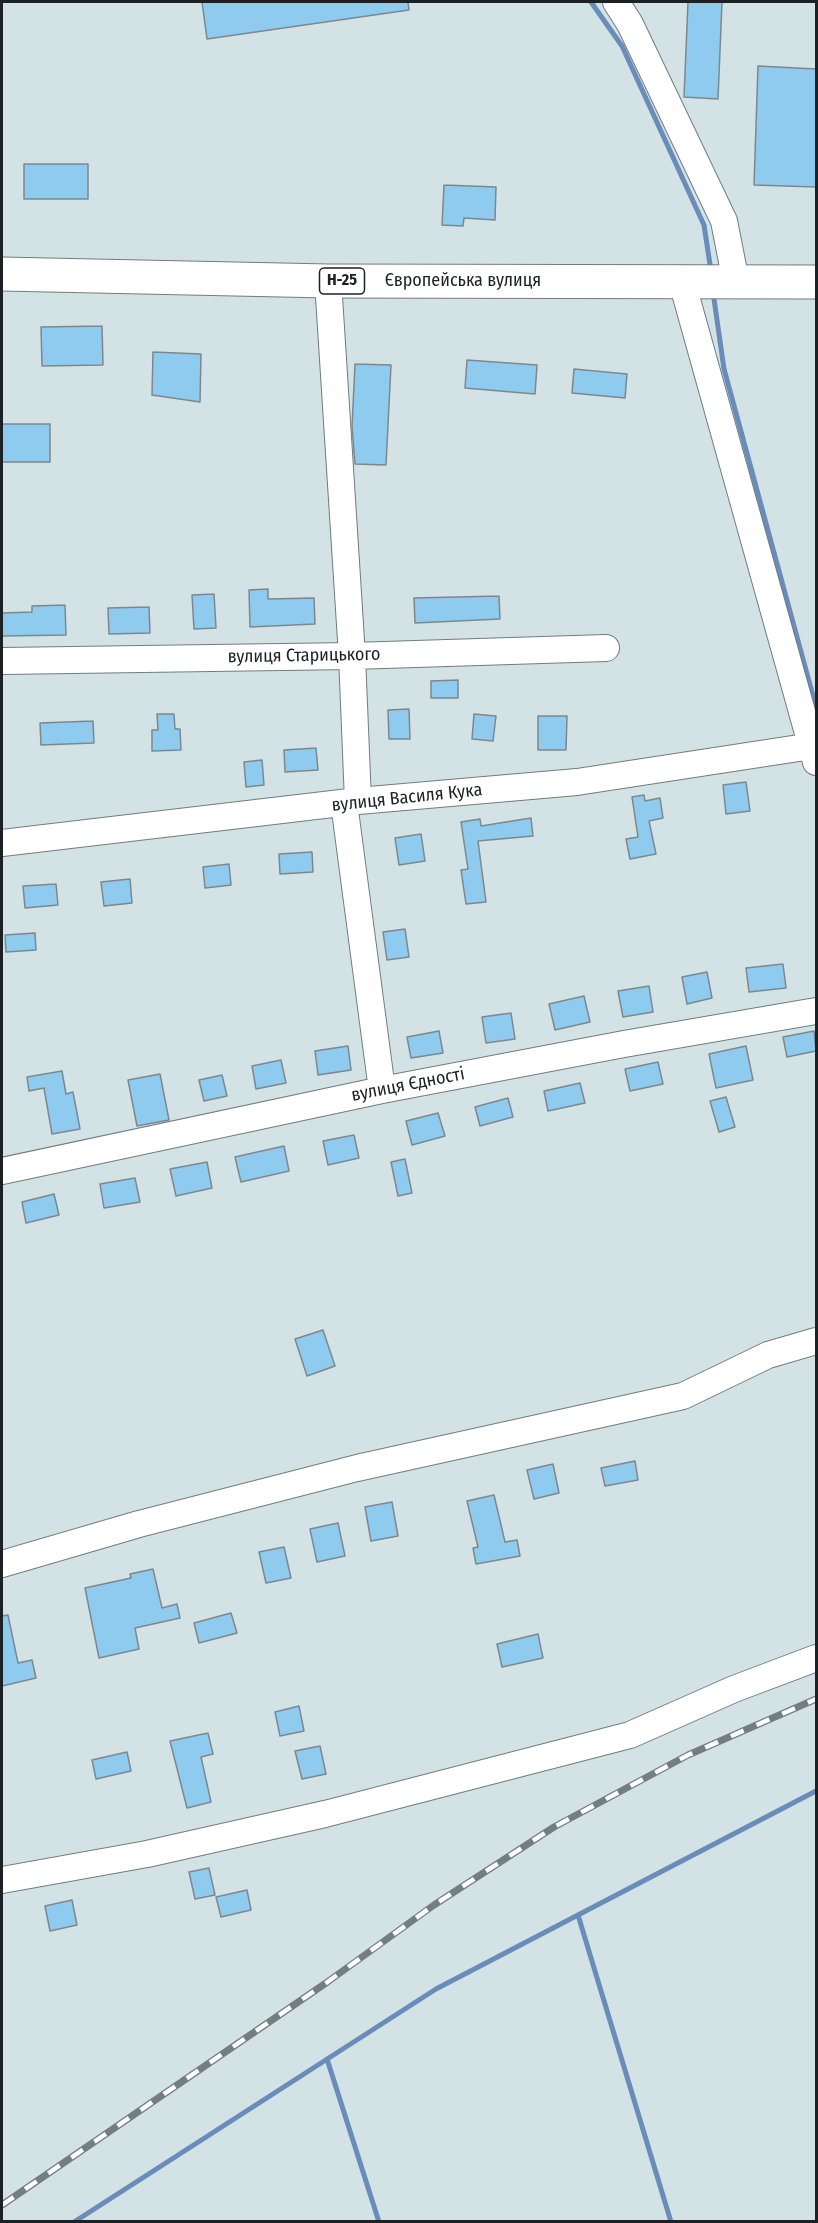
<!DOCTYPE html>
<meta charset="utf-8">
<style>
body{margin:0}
#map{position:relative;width:818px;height:2223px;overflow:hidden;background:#d3e2e5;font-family:"Fira Sans Condensed",sans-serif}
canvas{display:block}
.frame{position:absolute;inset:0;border:3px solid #1c2123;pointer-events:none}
</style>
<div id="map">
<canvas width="818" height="2223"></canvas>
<div class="frame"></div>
</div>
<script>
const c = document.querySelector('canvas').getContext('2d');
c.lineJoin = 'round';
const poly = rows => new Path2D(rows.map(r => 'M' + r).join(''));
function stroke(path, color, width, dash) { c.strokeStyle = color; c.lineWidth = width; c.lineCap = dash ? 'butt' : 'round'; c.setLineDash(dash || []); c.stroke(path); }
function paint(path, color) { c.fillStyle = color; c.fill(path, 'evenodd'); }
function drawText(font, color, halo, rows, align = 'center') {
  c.font = font + ' "Fira Sans Condensed",sans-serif'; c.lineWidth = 4.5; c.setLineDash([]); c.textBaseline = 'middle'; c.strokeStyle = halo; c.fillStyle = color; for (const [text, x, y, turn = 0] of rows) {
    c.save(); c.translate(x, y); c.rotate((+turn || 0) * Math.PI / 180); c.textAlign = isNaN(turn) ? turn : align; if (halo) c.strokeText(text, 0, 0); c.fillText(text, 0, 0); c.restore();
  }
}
const stream = poly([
 [591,2,622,46,704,225,711,271],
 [713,292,724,369,816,707],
 [578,1915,671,2222],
 [327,2059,379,2222],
 [74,2222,436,1989,816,1791]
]);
const building = poly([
 [202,2,408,2,409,10,207,39,202,2],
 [688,2,722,2,718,99,684,97,688,2],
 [758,66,816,69,816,187,754,185,758,66],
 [24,164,88,164,88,199,24,199,24,164],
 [444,185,496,187,495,220,464,218,463,226,442,225,444,185],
 [102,326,103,365,42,366,41,327,102,326],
 [153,352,201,354,200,402,152,395,153,352],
 [467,360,537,365,535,394,465,388,467,360],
 [355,364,391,365,386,465,355,464,352,427,355,364],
 [574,369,627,374,625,398,572,393,574,369],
 [2,424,50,424,50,462,2,462,2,424],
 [268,589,268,599,314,598,315,624,250,627,249,590,268,589],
 [214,594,216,628,194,629,192,595,214,594],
 [499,596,500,619,415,623,414,598,499,596],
 [65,605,66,635,2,636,2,613,32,612,32,606,65,605],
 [149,607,150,633,109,634,108,608,149,607],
 [458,680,458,698,431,698,431,681,458,680],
 [409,709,410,739,389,739,388,710,409,709],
 [157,714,174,714,175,729,180,729,181,750,152,751,152,730,158,730,157,714],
 [474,714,496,716,493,741,472,739,474,714],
 [538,716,567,716,566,750,538,750,538,716],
 [93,721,94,743,41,745,40,723,93,721],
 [316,748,318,770,285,772,284,750,316,748],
 [262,760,264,785,246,787,244,762,262,760],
 [746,782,750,811,726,814,723,785,746,782],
 [644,795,645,801,660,798,663,818,649,821,656,854,630,859,626,839,638,837,632,797,644,795],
 [531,818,533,836,478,841,486,902,466,904,461,870,468,869,461,822,480,819,481,826,531,818],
 [421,834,425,861,399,865,395,838,421,834],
 [312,852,313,872,280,874,279,854,312,852],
 [229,864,231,885,205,888,203,867,229,864],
 [130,879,132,903,104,906,101,882,130,879],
 [56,884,58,905,25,908,23,886,56,884],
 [405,929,409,957,387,960,383,932,405,929],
 [35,933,36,950,6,952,5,935,35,933],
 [783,964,786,988,749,992,746,968,783,964],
 [707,972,712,998,687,1004,682,977,707,972],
 [649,986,653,1012,623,1017,618,991,649,986],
 [584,996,590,1022,555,1030,549,1004,584,996],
 [511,1013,515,1039,486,1043,482,1017,511,1013],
 [439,1031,443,1053,411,1058,407,1037,439,1031],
 [814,1031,816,1051,787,1057,783,1037,814,1031],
 [348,1046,351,1070,318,1075,315,1051,348,1046],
 [746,1046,753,1080,716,1088,709,1054,746,1046],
 [281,1060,286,1083,256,1089,252,1066,281,1060],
 [658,1062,663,1084,630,1091,625,1069,658,1062],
 [62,1071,66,1094,73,1092,80,1129,52,1134,44,1088,29,1091,27,1077,62,1071],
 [160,1074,169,1120,137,1126,128,1080,160,1074],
 [222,1075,227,1096,204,1101,199,1080,222,1075],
 [580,1083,585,1103,548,1111,544,1091,580,1083],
 [726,1097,735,1127,719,1132,710,1101,726,1097],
 [508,1098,513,1117,480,1126,475,1107,508,1098],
 [438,1113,445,1136,412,1145,406,1121,438,1113],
 [354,1135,359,1158,328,1165,323,1141,354,1135],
 [284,1146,289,1171,241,1182,235,1157,284,1146],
 [405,1159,412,1193,398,1196,391,1162,405,1159],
 [207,1162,212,1188,176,1196,170,1169,207,1162],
 [135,1178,140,1202,104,1208,100,1184,135,1178],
 [54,1194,59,1215,26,1223,22,1202,54,1194],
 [323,1330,335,1366,307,1376,295,1339,323,1330],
 [635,1461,638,1480,605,1486,601,1468,635,1461],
 [553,1464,559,1493,534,1499,527,1470,553,1464],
 [494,1495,505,1542,517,1540,520,1556,476,1564,473,1548,478,1547,467,1501,494,1495],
 [392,1502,398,1536,371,1541,365,1507,392,1502],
 [338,1523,345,1556,317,1562,310,1529,338,1523],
 [284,1547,291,1578,266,1583,259,1552,284,1547],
 [153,1569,162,1608,177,1604,180,1618,135,1628,139,1649,99,1658,85,1588,131,1578,130,1574,153,1569],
 [231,1613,237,1633,199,1643,194,1623,231,1613],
 [8,1615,18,1663,32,1660,36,1678,2,1686,2,1616,8,1615],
 [538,1634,543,1658,502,1667,497,1644,538,1634],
 [299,1706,304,1731,280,1736,275,1712,299,1706],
 [208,1733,213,1754,201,1757,211,1802,187,1808,170,1741,208,1733],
 [320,1746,326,1774,302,1779,295,1751,320,1746],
 [127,1752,131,1771,96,1779,92,1760,127,1752],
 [209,1868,215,1895,195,1899,189,1872,209,1868],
 [247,1890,251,1910,221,1917,216,1897,247,1890],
 [72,1900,77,1925,50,1931,45,1906,72,1900]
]);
const minor = poly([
 [616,2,630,24,724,221,736,282],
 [328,281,352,656,358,801],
 [682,282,816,762],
 [2,661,352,656,606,648],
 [344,803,382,1090],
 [2,843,358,801,577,782,812,746],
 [2,1171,382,1090,624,1044,816,1011],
 [2,1564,139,1524,357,1468,683,1396,768,1355,816,1341],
 [2,1880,147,1854,325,1814,630,1735,734,1689,816,1658]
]);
const major = poly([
 [2,274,328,281,816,282]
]);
const rail = poly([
 [2,2205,326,1983,434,1905,554,1827,688,1755,816,1699]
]);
const shields = [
 [342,281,45]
];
const shieldNames = [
 ["Н-25",342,281]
];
const streetNames = [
 ["Європейська вулиця",463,281],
 ["вулиця Старицького",304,656,-1],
 ["вулиця Василя Кука",407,798,-6],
 ["вулиця Єдності",408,1085,-11]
];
stroke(stream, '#6a8cbb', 5);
paint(building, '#8ecbef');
stroke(building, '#7d888e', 1.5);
stroke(minor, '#707d80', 28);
stroke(major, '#707d80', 35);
stroke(minor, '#fff', 26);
stroke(major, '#fff', 33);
stroke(rail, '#747e81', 7);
stroke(rail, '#fff', 4.5, [14]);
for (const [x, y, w] of shields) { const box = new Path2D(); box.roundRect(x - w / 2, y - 13, w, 26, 4.5); c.fillStyle = '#fff'; c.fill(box); stroke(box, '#1c2123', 1.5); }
drawText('bold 16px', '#1c2123', null, shieldNames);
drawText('18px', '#1c2123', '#fff', streetNames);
</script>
